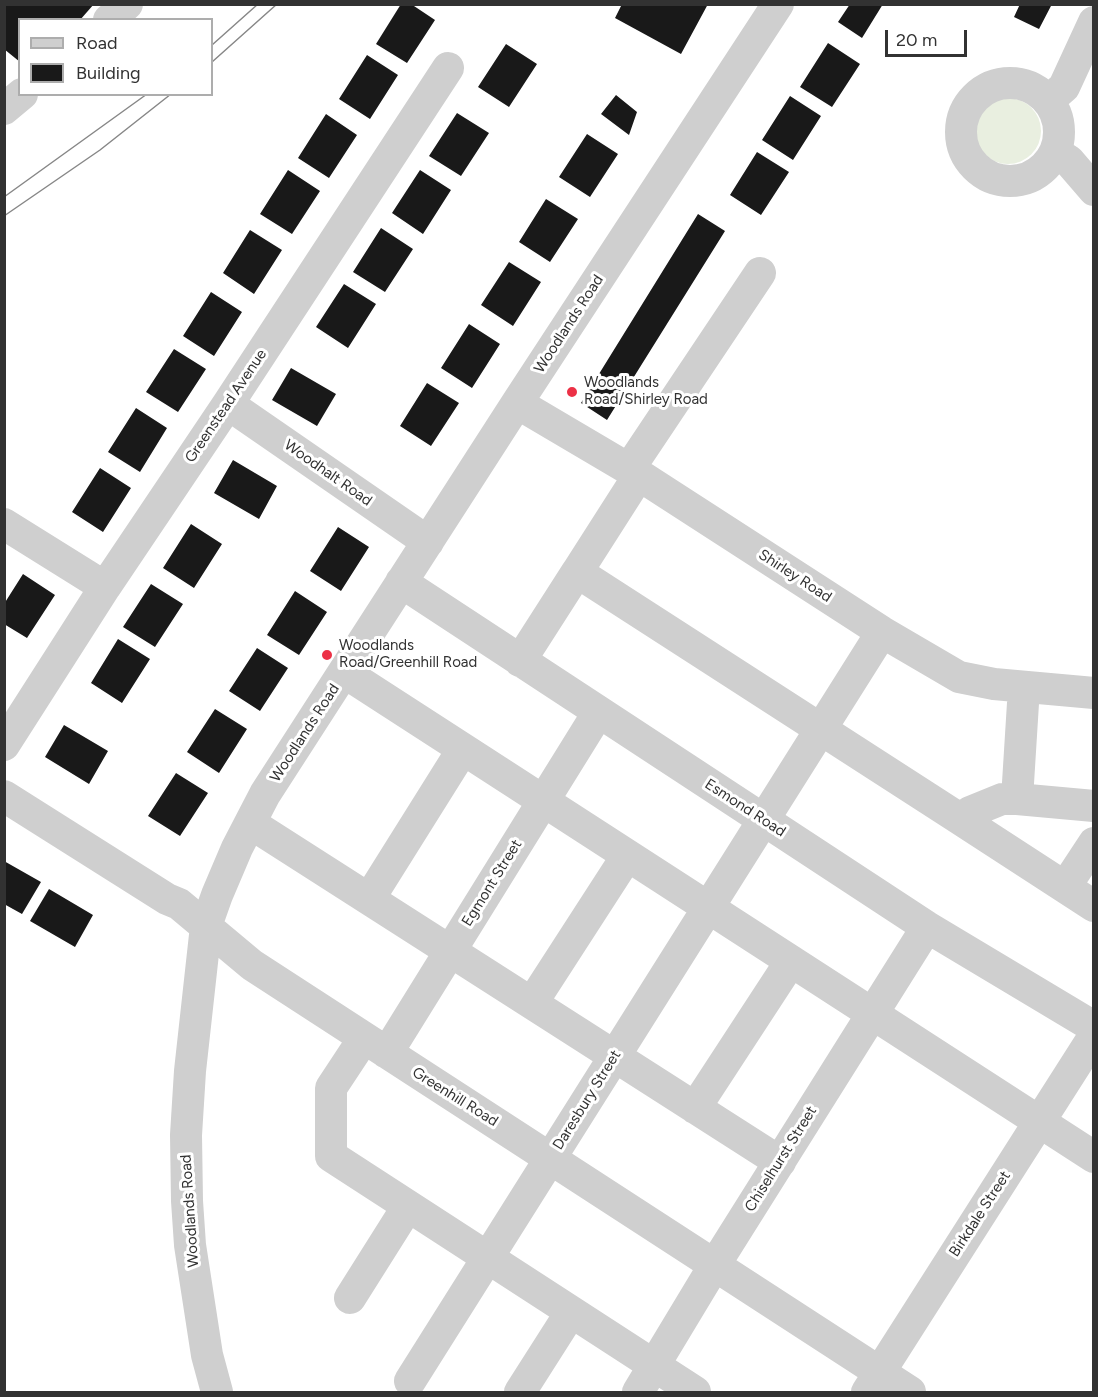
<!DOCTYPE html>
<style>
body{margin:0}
#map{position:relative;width:1098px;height:1397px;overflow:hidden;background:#fff;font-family:Figtree,sans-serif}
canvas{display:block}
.frame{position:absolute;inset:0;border:6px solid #323232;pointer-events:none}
.legend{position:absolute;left:18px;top:18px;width:195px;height:78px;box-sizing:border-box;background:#fff;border:2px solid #adadad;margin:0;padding:8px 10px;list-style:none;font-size:18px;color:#323232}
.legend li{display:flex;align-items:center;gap:12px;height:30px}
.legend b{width:30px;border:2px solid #adadad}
.scale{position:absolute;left:885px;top:30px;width:82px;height:27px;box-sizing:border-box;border:3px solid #323232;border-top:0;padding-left:8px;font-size:18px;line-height:21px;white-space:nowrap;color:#323232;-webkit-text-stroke:4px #fff;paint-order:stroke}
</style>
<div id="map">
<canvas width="1098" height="1397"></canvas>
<div class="frame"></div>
<ul class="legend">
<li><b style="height:8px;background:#cfcfcf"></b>Road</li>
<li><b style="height:16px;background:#191919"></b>Building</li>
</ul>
<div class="scale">20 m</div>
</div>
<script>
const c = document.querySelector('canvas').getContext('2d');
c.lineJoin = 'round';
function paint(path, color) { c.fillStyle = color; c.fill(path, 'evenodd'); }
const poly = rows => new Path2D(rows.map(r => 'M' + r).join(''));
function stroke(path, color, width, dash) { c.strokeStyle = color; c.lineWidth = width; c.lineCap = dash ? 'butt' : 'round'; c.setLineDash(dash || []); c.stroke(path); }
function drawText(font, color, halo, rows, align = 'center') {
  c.font = font + ' Figtree,sans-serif'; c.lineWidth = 6; c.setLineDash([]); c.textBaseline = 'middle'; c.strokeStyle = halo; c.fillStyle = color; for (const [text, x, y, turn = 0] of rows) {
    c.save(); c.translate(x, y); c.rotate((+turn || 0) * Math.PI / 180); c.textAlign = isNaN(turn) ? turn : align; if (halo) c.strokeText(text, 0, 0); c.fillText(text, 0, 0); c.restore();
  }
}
const green = poly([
 '975 131a33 33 0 1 1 66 0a33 33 0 1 1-66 0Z'
]);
const building = poly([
 [4,4,94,4,80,20,70,18,68,20,20,20,20,62,4,49],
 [401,4,411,4,435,20,407,63,376,44],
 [622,4,708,4,681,54,615,18],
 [850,4,883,4,862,38,838,22],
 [1020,4,1052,4,1039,29,1014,17],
 [828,43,860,64,832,107,800,87],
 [506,44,537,64,509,107,478,87],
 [367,55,398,75,370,119,339,99],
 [616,95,637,112,629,135,601,114],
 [790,96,821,116,793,160,762,140],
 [457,113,489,133,461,176,429,156],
 [326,114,357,135,329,178,298,158],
 [587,134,618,154,590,197,559,177],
 [757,152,789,172,761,215,730,195],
 [288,170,320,191,292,234,260,214],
 [420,170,451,190,423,234,392,213],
 [546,199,578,219,550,262,519,242],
 [698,214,725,231,607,420,581,403],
 [381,228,413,249,385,292,353,272],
 [250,230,282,250,254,294,223,273],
 [509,262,541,282,513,326,481,305],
 [344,284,376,304,348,348,316,327],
 [211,292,242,312,214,356,183,336],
 [469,324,500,344,472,388,441,368],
 [174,349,206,369,178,412,146,392],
 [291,368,336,394,317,426,272,400],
 [427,383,459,403,431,446,400,426],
 [136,408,167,428,140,472,108,452],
 [233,460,277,486,259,519,214,493],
 [100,468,131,488,103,532,72,512],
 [191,524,222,544,194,588,163,568],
 [338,527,369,547,341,591,310,571],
 [23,574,55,595,27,638,4,624,4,604],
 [151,584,183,604,155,647,123,627],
 [295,591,327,612,299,655,267,635],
 [118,639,150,659,122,703,91,683],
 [257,648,288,668,260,711,229,691],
 [215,709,247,729,219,773,187,752],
 [64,725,108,751,89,784,45,757],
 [176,773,208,793,180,836,148,816],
 [4,861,41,882,22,914,4,904],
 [49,889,93,915,75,947,30,921]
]);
const minor = poly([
 [109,20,127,4],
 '961 132a49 49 0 1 1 98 0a49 49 0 1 1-98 0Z',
 [1048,101,1064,87,1094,22],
 [4,109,22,94],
 [1055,152,1069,161,1094,190],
 [517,403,639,475,882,632,959,677,994,684,1094,693],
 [228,404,428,542],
 [629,469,760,273],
 [639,475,577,572,960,819,970,812,1002,799,1017,799],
 [4,524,105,587],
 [401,582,927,927,1094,1027],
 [520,661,577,572],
 [344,672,1094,1157],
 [1024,687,1017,799,1094,806],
 [4,745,105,587,228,404,448,68],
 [4,796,167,899,179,904,252,965,910,1392],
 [960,819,1094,906],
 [250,823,780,1162],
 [1065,887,1094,843],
 [369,899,463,749],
 [532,1003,627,856],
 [364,1038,331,1088,331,1156,695,1392],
 [387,1053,598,713],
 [695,1108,791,961],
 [350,1298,408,1206],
 [410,1381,882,632],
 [217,1392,207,1355,190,1245,187,1201,186,1135,190,1071,206,926,217,895,237,848,265,794,517,403,778,4],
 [520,1392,571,1312],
 [638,1392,714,1266,927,927],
 [867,1392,1094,1036]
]);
const tram = poly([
 [212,45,258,4],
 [212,62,277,4],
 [4,197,147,94],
 [4,216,100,150,171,94]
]);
const markers = [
 [572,392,6,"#ec3146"],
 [327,655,6,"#ec3146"]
];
const streetNames = [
 ["Woodlands Road",569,324,-57],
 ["Greenstead Avenue",226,406,-56],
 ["Woodhalt Road",328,473,35],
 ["Shirley Road",795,576,33],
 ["Woodlands Road",305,733,-57],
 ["Esmond Road",745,808,33],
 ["Egmont Street",492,883,-58],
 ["Greenhill Road",455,1097,32],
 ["Daresbury Street",587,1100,-58],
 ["Chiselhurst Street",781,1159,-58],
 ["Woodlands Road",190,1211,-94],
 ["Birkdale Street",980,1214,-57]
];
const poiNames = [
 ["Woodlands",584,383],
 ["Road/Shirley Road",584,400],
 ["Woodlands",339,646],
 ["Road/Greenhill Road",339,663]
];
paint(green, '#e9efe0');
paint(building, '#191919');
stroke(minor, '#cfcfcf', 32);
stroke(tram, '#878787', 1.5);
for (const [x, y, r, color] of markers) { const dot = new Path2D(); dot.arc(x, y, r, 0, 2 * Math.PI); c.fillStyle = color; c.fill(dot); stroke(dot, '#fff', 2); }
drawText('15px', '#323232', '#fff', streetNames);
drawText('15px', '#323232', '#fff', poiNames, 'left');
</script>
